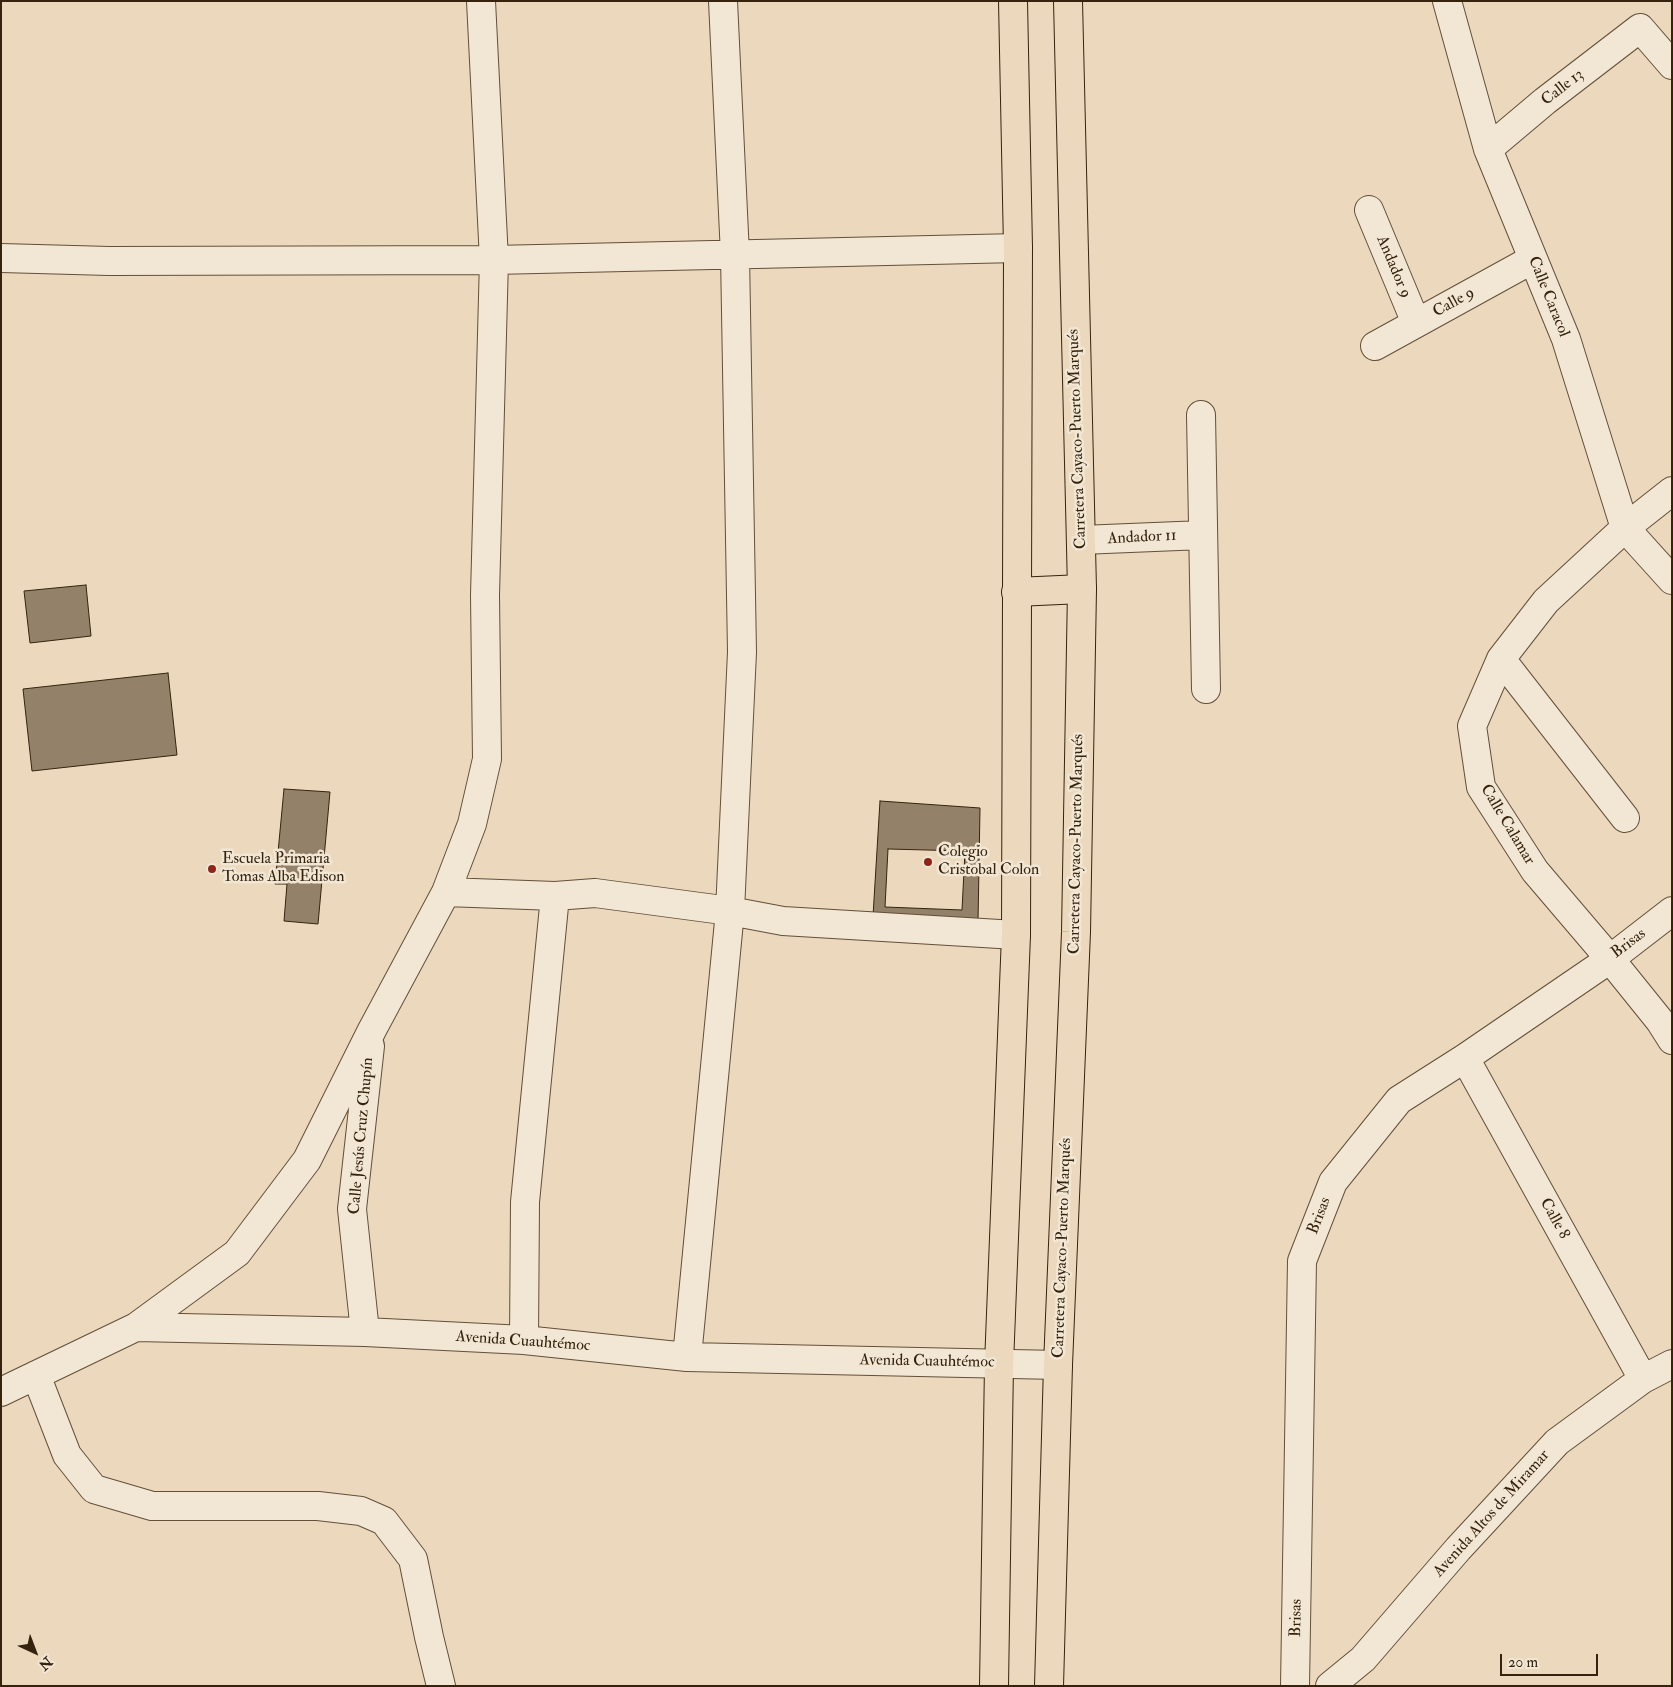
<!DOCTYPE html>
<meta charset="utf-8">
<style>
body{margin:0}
#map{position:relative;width:1673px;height:1687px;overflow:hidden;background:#ebd8bd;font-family:"IM FELL Double Pica",serif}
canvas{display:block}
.frame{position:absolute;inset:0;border:2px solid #35230d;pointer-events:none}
.north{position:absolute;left:10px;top:1627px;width:50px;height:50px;-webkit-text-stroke:4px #f2e6d4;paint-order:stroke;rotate:137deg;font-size:14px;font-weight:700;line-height:20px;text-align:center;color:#35230d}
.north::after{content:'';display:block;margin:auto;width:18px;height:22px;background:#35230d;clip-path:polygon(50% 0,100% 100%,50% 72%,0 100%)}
.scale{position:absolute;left:1500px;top:1654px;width:98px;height:22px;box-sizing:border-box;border:2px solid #35230d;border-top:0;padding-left:6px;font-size:15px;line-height:18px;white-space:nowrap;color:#35230d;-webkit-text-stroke:4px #f2e6d4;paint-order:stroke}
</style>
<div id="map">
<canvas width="1673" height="1687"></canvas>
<div class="frame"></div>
<div class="north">N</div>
<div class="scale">20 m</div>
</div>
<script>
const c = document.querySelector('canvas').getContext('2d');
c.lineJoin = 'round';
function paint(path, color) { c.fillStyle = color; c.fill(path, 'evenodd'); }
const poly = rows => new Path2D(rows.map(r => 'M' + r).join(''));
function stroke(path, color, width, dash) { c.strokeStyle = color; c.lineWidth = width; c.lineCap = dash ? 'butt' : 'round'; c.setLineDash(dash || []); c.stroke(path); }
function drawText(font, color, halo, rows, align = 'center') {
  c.font = font + ' "IM FELL Double Pica",serif'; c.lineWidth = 5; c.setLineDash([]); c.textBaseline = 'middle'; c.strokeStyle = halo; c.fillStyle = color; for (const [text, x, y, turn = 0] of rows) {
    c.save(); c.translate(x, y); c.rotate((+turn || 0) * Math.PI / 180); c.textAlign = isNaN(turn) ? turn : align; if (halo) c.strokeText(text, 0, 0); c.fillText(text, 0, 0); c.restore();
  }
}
const building = poly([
 [86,585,91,636,30,643,24,591,86,585],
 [168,673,177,755,32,771,23,689,168,673],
 [284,789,330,792,318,924,284,921,287,884,275,884,284,789],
 [880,801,980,808,978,922,873,916,880,801],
 [888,849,965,851,962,910,885,907,888,849]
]);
const minor = poly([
 [1447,1,1488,149,1566,339,1625,528,1672,580],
 [1488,149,1545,101,1640,28,1672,65],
 [1369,210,1416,323],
 [1,258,109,261,494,260,1018,248],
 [1375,346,1533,259],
 [1201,415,1206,689],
 [1672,491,1625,528,1546,601,1501,659,1472,726,1481,787,1535,871,1610,959,1660,1021,1672,1040],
 [1081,540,1203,535],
 [1501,659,1625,818],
 [446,892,555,896,595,893,730,911,783,921,1016,935],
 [1465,1058,1643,1379],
 [136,1327,237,1253,307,1160,372,1030,446,892,472,824,487,759,485,595,494,260,481,1],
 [365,1332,352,1209,370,1046],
 [524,1340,525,1202,555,896],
 [687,1357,730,911,742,652,735,255,723,1],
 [36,1375,67,1455,94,1489,152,1506,318,1506,361,1511,384,1521,413,1559,429,1637,441,1686],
 [1,1392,136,1327,365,1332,524,1340,687,1357,1058,1365],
 [1295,1686,1302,1261,1333,1182,1399,1100,1465,1058,1610,959,1672,911],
 [1330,1686,1363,1659,1458,1549,1557,1442,1643,1379,1672,1364]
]);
const major = poly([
 [994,1686,999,1364,1016,935,1018,248,1013,1],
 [1049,1686,1058,1365,1076,932,1082,589,1068,1]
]);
const highway = poly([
 [1016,592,1082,589]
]);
const markers = [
 [928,862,5,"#8f2418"],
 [212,869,5,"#8f2418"]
];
const streetNames = [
 ["Calle 13",1563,88,-38],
 ["Andador 9",1393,267,67],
 ["Calle Caracol",1548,297,68],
 ["Calle 9",1454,303,-29],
 ["Carretera Cayaco-Puerto Marqués",1078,439,-92],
 ["Andador 11",1142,538,-3],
 ["Calle Calamar",1507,825,59],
 ["Carretera Cayaco-Puerto Marqués",1077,844,-89],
 ["Brisas",1629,944,-37],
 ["Calle Jesús Cruz Chupín",362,1136,-85],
 ["Brisas",1320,1216,-69],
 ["Calle 8",1554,1219,61],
 ["Carretera Cayaco-Puerto Marqués",1063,1248,-88],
 ["Avenida Cuauhtémoc",523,1342,4],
 ["Avenida Cuauhtémoc",927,1362,1],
 ["Avenida Altos de Miramar",1492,1514,-48],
 ["Brisas",1297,1618,-89]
];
const poiNames = [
 ["Colegio",938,853],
 ["Cristobal Colon",938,871],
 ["Escuela Primaria",222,860],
 ["Tomas Alba Edison",222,878]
];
paint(building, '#948169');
stroke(building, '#35230d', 1);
stroke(minor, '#625039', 30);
stroke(major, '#35230d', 30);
stroke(highway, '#35230d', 30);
stroke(minor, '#f2e6d4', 28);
stroke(major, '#ebd8bd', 28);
stroke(highway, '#ebd8bd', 28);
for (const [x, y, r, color] of markers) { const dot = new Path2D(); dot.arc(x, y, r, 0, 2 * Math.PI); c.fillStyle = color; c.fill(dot); stroke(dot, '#f2e6d4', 2); }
drawText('16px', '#35230d', '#f2e6d4', streetNames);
drawText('16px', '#35230d', '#f2e6d4', poiNames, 'left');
</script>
